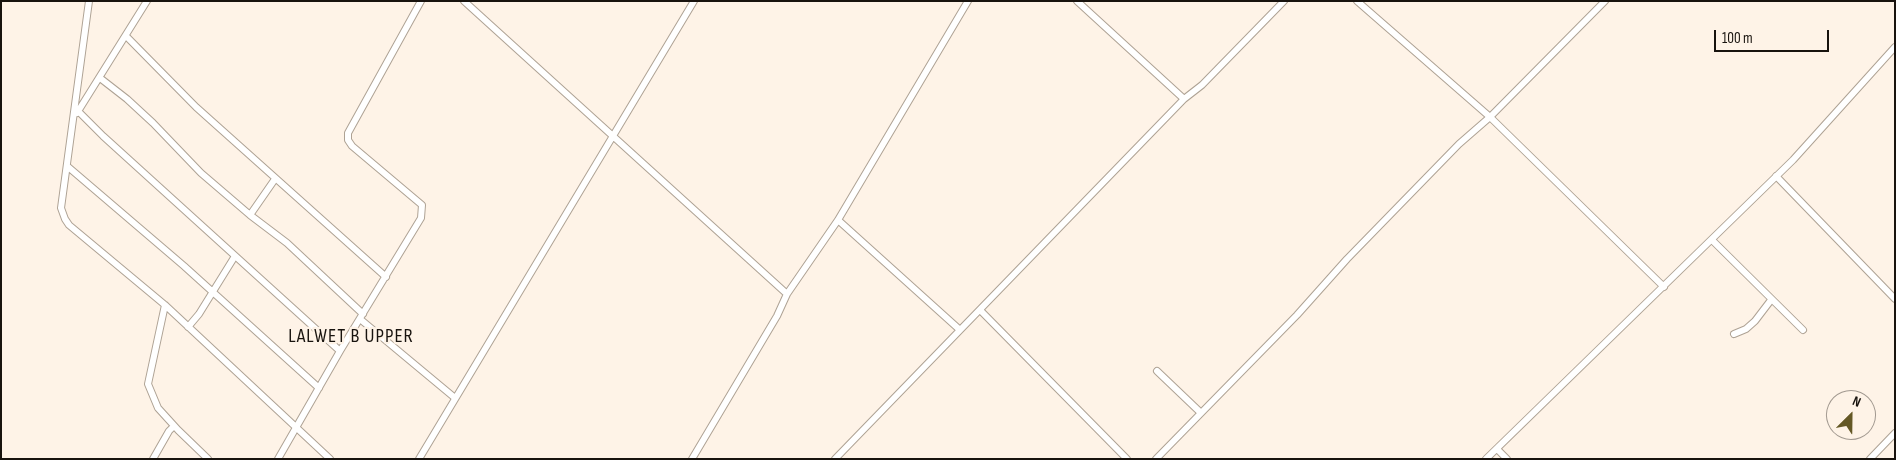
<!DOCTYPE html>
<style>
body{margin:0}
#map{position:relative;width:1896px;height:460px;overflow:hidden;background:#fef3e7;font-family:"Sofia Sans Condensed",sans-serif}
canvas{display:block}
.frame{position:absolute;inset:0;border:2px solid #18130e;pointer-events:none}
.north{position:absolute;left:1826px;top:390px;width:50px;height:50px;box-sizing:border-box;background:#fef3e7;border:1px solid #a29990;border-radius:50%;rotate:23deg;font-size:14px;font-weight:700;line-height:20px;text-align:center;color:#18130e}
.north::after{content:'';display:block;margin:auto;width:18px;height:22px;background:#645825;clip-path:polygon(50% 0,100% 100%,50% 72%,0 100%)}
.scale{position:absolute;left:1714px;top:30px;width:115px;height:22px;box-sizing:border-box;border:2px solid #18130e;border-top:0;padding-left:6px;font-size:15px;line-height:18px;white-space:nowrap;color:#18130e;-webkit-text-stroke:4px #fef3e7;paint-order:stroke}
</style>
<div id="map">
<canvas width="1896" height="460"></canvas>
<div class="frame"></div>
<div class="north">N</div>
<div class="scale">100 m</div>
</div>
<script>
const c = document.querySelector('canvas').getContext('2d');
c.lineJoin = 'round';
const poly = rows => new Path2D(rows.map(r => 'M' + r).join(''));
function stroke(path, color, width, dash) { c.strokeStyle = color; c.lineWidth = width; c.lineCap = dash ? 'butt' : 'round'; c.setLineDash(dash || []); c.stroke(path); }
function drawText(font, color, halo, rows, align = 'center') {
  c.font = font + ' "Sofia Sans Condensed",sans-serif'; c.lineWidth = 4.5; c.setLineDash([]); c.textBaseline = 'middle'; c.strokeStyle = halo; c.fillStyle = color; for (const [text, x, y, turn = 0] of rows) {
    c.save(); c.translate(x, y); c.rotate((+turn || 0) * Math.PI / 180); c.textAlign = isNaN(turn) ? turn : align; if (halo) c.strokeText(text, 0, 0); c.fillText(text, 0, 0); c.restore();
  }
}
const street = poly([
 [89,1,61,208,65,219,69,225,165,305,330,459],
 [464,1,787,294],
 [1077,1,1184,99],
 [1357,1,1490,117,1664,287],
 [126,36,196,107,386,277],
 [100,78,127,99,153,123,201,173,250,215,287,243,363,314],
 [79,112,103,136,340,351],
 [77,113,147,1],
 [67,166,184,266,319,388],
 [1776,176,1895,299],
 [250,215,275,179],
 [838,220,960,330],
 [1712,240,1803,330],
 [165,305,148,384,158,408,178,430,208,459],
 [980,310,1127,459],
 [360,319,455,398],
 [188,327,199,314,235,256],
 [1734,334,1746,329,1755,321,1771,300],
 [1157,371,1201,413],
 [1497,449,1507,459],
 [153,459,169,431,174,426],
 [278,459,340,351,421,218,422,205,352,146,348,140,348,133,421,1],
 [419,459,694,1],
 [692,459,777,316,787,294,838,220,968,1],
 [835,459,1184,99,1202,85,1284,1],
 [1156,459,1297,315,1347,259,1459,144,1490,117,1605,1],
 [1486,459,1793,160,1895,47],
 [1870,459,1895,433]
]);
const quarterNames = [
 ["LALWET B UPPER",351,337]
];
stroke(street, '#aea294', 8);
stroke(street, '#fff', 6);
c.letterSpacing = '1px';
drawText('20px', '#18130e', '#fef3e7', quarterNames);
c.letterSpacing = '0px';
</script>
